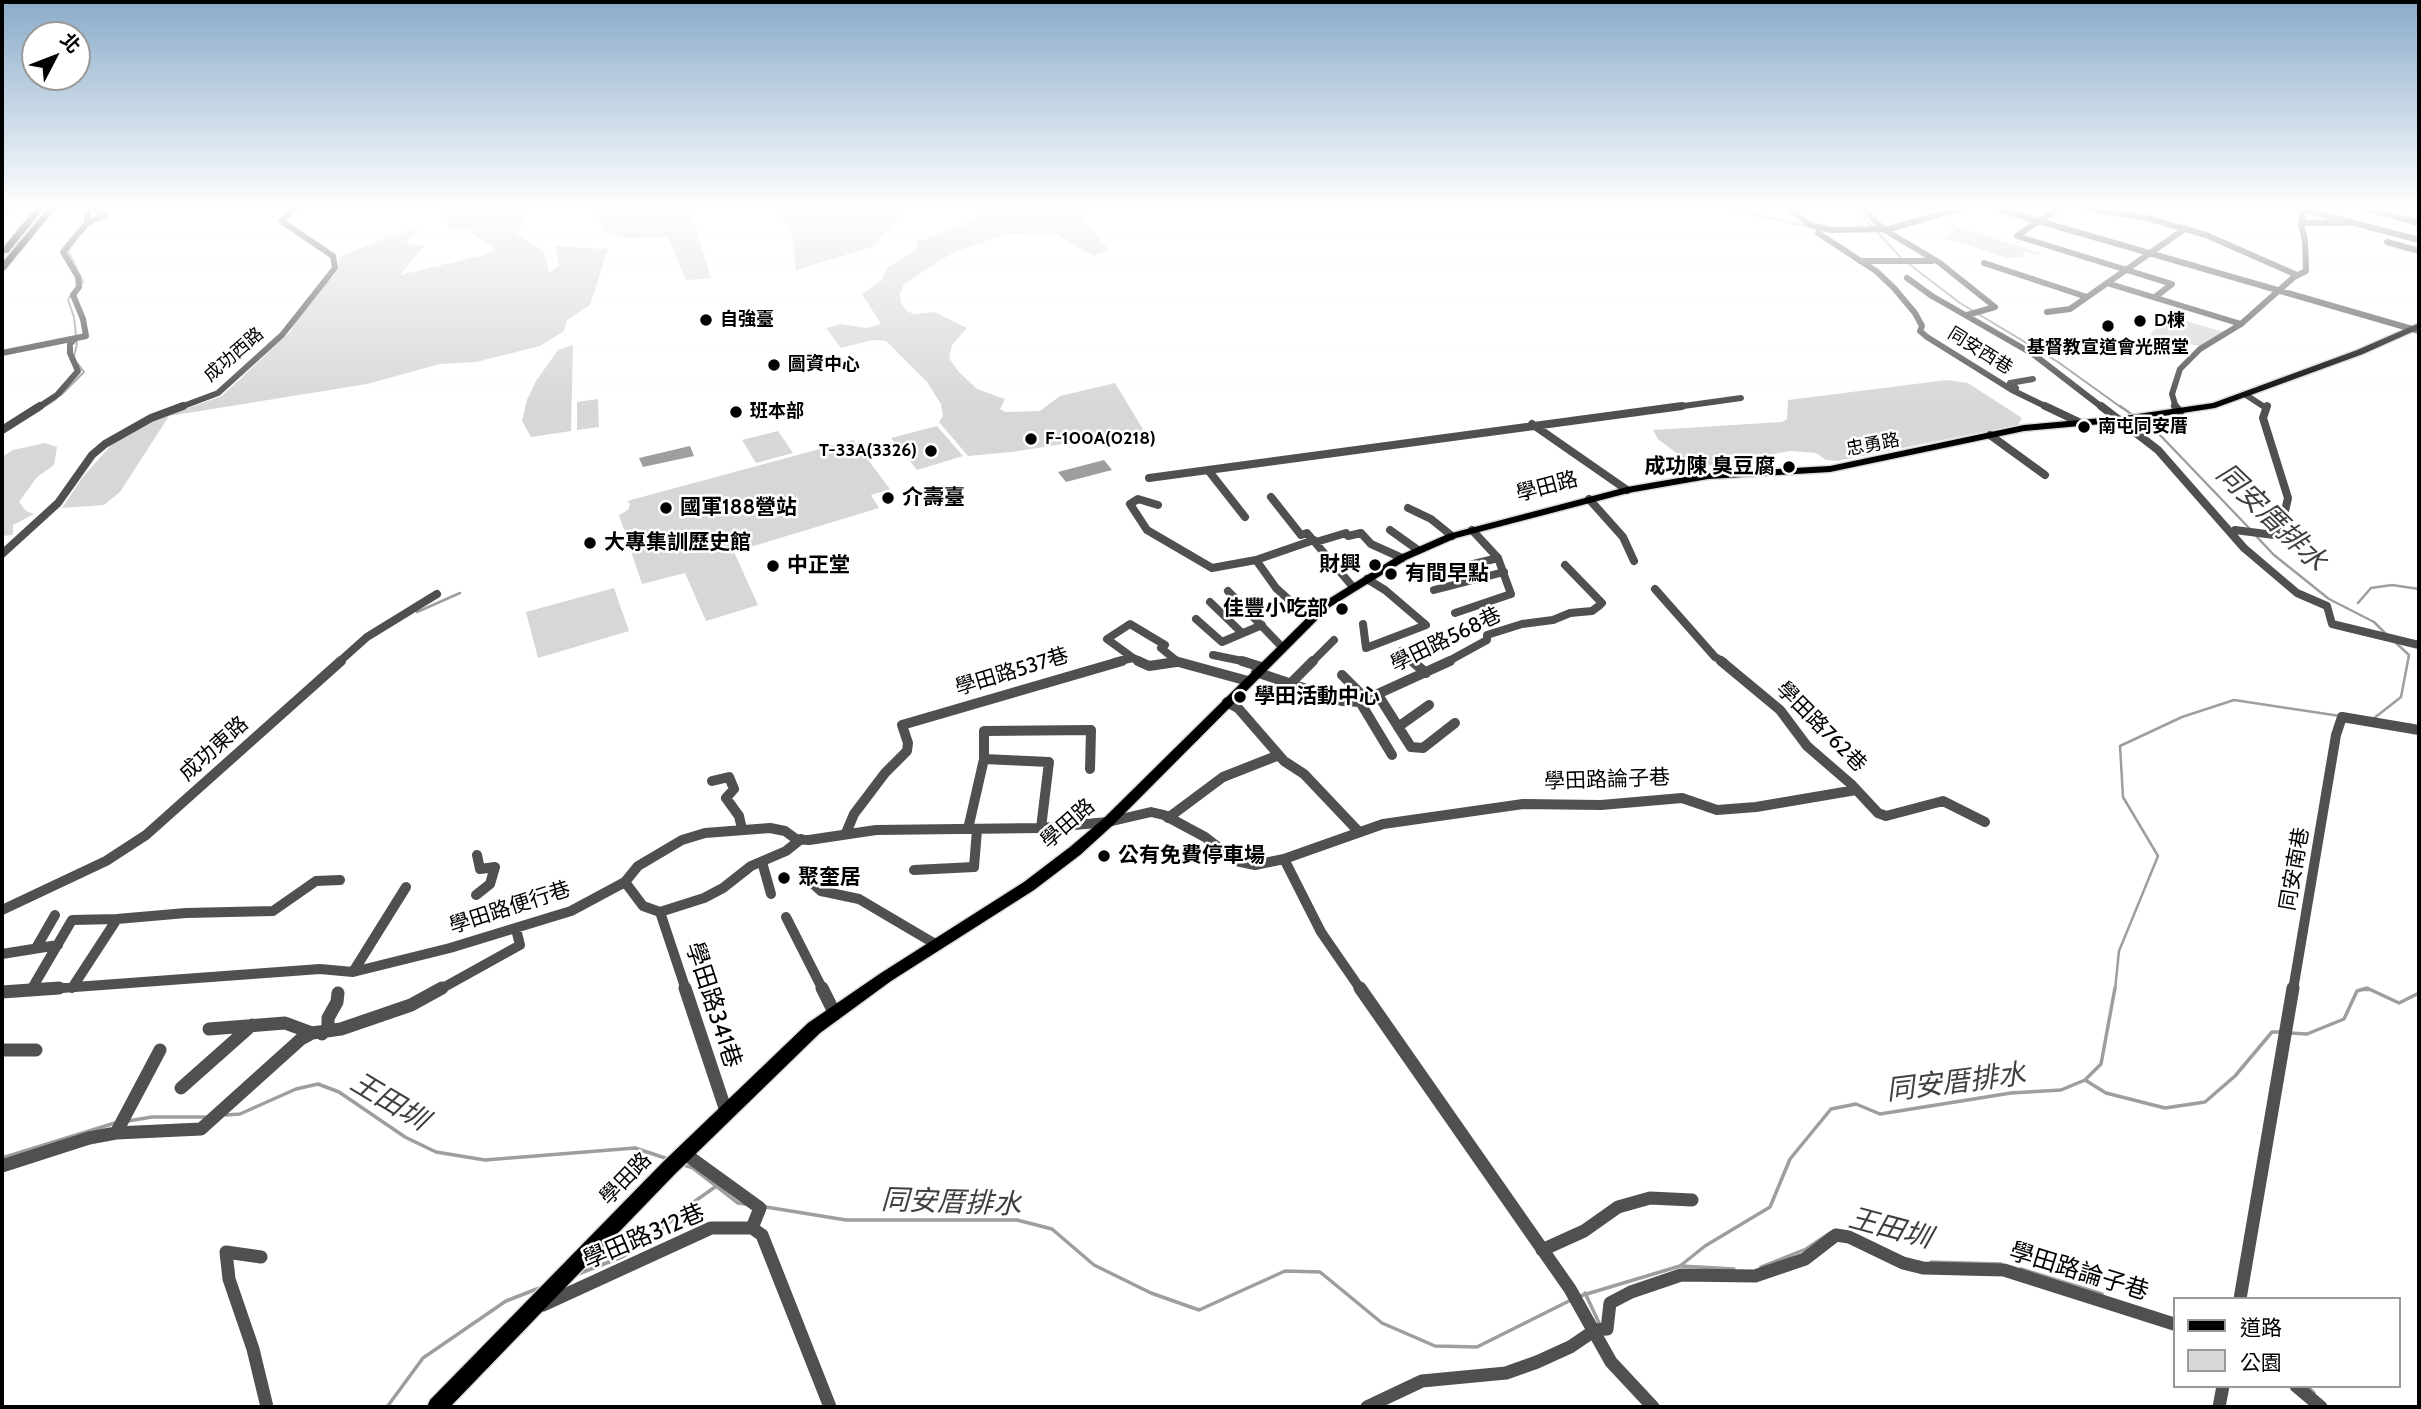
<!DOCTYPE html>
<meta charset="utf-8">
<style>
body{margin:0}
#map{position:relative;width:2421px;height:1409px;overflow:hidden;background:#fff;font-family:Cabin,"Noto Sans TC",sans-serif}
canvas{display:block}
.frame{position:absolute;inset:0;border:4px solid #000;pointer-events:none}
.legend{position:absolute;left:2173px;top:1297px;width:228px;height:91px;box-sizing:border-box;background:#fff;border:2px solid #999;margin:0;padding:9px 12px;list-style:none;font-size:21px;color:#000}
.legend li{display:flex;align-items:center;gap:14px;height:35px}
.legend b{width:35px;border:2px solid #999}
.north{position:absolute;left:21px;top:21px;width:70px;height:70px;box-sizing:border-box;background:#fff;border:2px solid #999;border-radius:50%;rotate:48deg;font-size:19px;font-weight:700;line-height:28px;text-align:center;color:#000}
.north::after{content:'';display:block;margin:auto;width:24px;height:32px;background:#000;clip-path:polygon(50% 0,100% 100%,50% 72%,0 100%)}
</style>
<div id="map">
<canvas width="2421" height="1409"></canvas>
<div class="frame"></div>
<ul class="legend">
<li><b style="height:9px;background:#000"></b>道路</li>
<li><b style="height:19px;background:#d7d7d7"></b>公園</li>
</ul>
<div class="north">北</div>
</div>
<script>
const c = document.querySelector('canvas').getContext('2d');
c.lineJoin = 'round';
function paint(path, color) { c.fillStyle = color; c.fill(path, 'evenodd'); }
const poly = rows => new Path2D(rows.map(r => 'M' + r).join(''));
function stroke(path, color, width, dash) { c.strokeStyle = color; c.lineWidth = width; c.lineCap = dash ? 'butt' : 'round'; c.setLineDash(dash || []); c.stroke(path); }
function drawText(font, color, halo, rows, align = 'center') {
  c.font = font + ' Cabin,"Noto Sans TC",sans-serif'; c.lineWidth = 5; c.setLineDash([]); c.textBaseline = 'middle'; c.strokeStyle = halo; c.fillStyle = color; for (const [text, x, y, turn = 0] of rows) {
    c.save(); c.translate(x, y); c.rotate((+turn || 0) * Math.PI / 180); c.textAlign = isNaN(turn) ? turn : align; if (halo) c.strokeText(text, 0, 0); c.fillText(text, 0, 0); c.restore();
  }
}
const green = poly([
 [444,209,526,209,517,235,543,250,549,272,559,266,555,246,608,249,590,305,567,320,564,331,540,346,476,362,440,364,367,384,169,416,120,492,104,505,62,508,82,478,119,436,159,418,222,396,290,332,303,308,338,271,339,257,390,236,420,229,405,243,424,246,400,275,484,255,495,249,467,229,449,229],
 [593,209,690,209,711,278,686,280,668,237,628,239,603,231],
 [780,209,907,209,872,247,796,270,792,237],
 [986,209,1077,209,1109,251,1093,256,1055,233,1006,234,954,252,930,267,904,284,900,294,901,303,907,311,914,314,935,312,967,328,952,345,949,358,958,371,977,389,1005,399,1000,409,1005,412,1040,411,1060,396,1115,383,1144,431,1012,452,968,456,939,422,943,416,941,404,927,382,886,341,873,340,841,348,826,328,841,324,867,328,881,324,862,294,881,281,887,268,917,249,917,242,977,220],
 [1951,225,2041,253,2038,255,2026,251,2022,257,2008,258,1934,235,1948,237,1949,233,1957,230,1948,227],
 [2170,316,2223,332,2201,346,2159,340,2150,334],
 [573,345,571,431,531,437,522,421,527,400,536,381,558,350],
 [1947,380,1968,383,2022,418,2018,425,1837,461,1826,460,1816,453,1790,451,1696,468,1658,439,1653,430,1782,422,1787,419,1788,400],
 [598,399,599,427,577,430,577,402],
 [937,426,963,456,917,470,891,438],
 [778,431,793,453,756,463,742,440],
 [853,440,890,489,871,495,879,508,734,552,758,605,706,621,685,573,642,584,619,515,628,510,630,504,627,501],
 [45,443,57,447,54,465,37,477,19,502,26,511,34,514,13,525,13,535,2,536,2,457,13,450],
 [614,588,629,631,538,658,526,612]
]);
const water = poly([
 [690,446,694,456,643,467,639,458],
 [1104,460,1112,470,1066,482,1058,472]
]);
const streamFar2 = poly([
 [1731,209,1809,227],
 [1856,209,1903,260],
 [100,211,106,209],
 [70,248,68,251,83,282,80,285],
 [1909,264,1960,303,2058,362,2122,408],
 [71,295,68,300,74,317,77,344,74,356],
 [61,395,84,372,78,364],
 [44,407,56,399]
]);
const streamFar1 = poly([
 [2120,406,2159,434,2250,529],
 [2256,536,2274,555,2329,599,2374,622,2387,635],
 [2358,603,2371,588,2392,585,2419,589],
 [417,612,460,593],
 [2373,719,2401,697,2409,655,2395,642],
 [2115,990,2119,951,2158,856,2123,797,2120,746,2182,717,2234,700,2340,716],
 [2361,990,2371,990]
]);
const stream = poly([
 [2290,1033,2307,1034,2344,1019,2357,991,2367,988,2399,1003,2419,993],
 [2085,1080,2106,1093,2165,1108,2205,1102,2235,1076,2272,1032,2280,1032],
 [226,1115,240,1114,296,1089,318,1084,339,1092,405,1137,436,1152,485,1160,635,1148,668,1159],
 [128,1121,152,1117,205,1117],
 [2,1158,115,1123],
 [684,1165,693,1168,738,1203,745,1204],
 [766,1207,846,1220,1017,1220,1052,1229,1094,1265,1151,1293,1199,1310,1285,1271,1320,1272,1382,1323,1435,1346,1477,1347,1571,1300],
 [1931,1262,2001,1264],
 [1681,1266,1734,1269],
 [1761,1267,1806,1249,1830,1233],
 [2021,1269,2102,1294],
 [578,1274,622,1257,653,1238,684,1209,715,1187],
 [1585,1293,1600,1325],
 [1580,1296,1680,1266,1705,1246,1770,1207,1790,1159,1831,1109,1856,1104,1880,1114,2011,1093,2061,1090,2085,1080,2101,1064,2115,988],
 [2307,1386,2314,1393],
 [387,1407,423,1358,506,1301,542,1287]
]);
const minorFar3 = poly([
 [1790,209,1810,225,1830,230,1889,229,1958,209],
 [1864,209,1883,229,1940,263,1995,307,1967,315],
 [1997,209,2419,331],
 [2056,209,2017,236,2172,284,2155,297],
 [2090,209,2147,218,2206,235,2297,275],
 [2301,209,2419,240],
 [2367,209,2419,223],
 [2,213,8,209],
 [87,223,105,215,96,211,97,209],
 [2301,223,2346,223],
 [1819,228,1818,233,1876,271,1894,288,1915,313,1922,326,1920,331,1927,337,2012,390,2049,408],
 [2387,242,2419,251],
 [1860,261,1932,261],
 [1984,263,2087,297],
 [1907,278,1932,296,2033,354,2103,408],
 [2107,283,2241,324],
 [2047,312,2070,309,2186,228],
 [2,353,86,336,83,319,73,295,79,287,78,277,63,252,87,223,88,209],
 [2016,388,2010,383,2033,379],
 [2246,395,2266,408],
 [37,408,57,395,78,371,70,353,70,344,74,340],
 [178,408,218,393,282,335,335,268,333,256,281,221,294,209],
 [1669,408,1741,398],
 [2176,408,2172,394,2180,369,2200,349,2241,324,2294,277,2306,271,2305,241,2301,223,2304,209]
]);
const minorFar2 = poly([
 [2045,406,2081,423],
 [2101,406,2158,450,2244,548,2297,593,2327,606,2332,624,2419,645],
 [2175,406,2180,412],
 [1532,424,1627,490],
 [2,430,40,406],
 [1990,435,2045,475],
 [1208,470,1245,517],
 [1149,478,1682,406],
 [1271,497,1301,535,1307,533,1353,587],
 [1589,499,1623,537,1634,561],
 [1158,505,1138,499,1130,504,1147,530,1212,568,1256,560,1314,540],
 [1408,508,1431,519,1452,536],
 [1390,530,1418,550],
 [2235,530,2274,535,2280,533,2288,498,2263,418,2267,406],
 [1316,542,1346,533,1348,536,1361,533,1371,544,1402,558],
 [2,554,58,503,92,455,105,444,151,418,183,406],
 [1256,560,1276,588,1310,619],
 [1433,574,1498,558],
 [1655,589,1715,657,1724,662],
 [1434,590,1504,572],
 [1228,591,1282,647],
 [1210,602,1242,633],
 [1455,613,1511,594,1498,558,1472,530],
 [1196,619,1222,642,1262,625],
 [1363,624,1366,648,1426,625,1385,590,1367,579],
 [1401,651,1414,662],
 [1213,655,1247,662],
 [1133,658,1107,639,1130,624,1165,645,1161,648,1178,662],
 [339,662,367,637,437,594],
 [1115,662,1133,658,1142,662],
 [1173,662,1176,662],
 [1312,662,1334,640],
 [1447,662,1487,640,1487,635,1522,624,1553,620,1570,613,1592,611,1600,605,1602,603,1565,565]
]);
const minorFar1 = poly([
 [1138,661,1149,666,1176,662],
 [1175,661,1248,681],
 [1242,661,1261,667],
 [1412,661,1426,673],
 [1721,661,1780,710,1807,746,1851,784,1878,813,1886,816,1943,801,1985,822],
 [1256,672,1342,701,1360,702,1450,661],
 [1342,675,1366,699],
 [1291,683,1313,661],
 [1378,695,1411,747,1423,748,1455,723],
 [1227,702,1238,708,1284,761,1304,774,1359,832],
 [1360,702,1392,755],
 [1398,727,1429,705],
 [984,759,1049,762,1041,828],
 [712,781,729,777,734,789,726,798,739,816,742,829],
 [1168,818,1223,777,1279,755],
 [968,829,984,759,984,731,1091,730,1090,769],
 [846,833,854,814,885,773,907,751,908,743,902,725,1122,661],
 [1284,859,1321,932,1361,990],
 [762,862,771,894],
 [914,870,974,867,977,830],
 [625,882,643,906,660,912,686,990],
 [811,882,821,891,859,899,937,945],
 [476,895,490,884,495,867,480,869,477,855],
 [2,910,106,861,146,835,341,661],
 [660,912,704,898,723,888,751,866,786,851,801,839],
 [786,917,823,990],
 [36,948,55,915],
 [2,954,58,945],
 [353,972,406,887],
 [72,988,117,919,186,913,273,911,316,881,340,880],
 [31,990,72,920,117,919],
 [34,990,320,969,353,972,450,948,571,911,625,882,638,866,682,840,705,833,770,828,785,831,796,839,809,840,876,830,1041,828,1108,822,1151,812,1164,815,1205,837,1236,861,1255,865,1284,859,1383,824,1523,804,1601,805,1682,798,1717,810,1756,807,1856,790],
 [439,990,520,945,516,929],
 [2293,990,2336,735,2342,717,2419,730]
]);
const minor = poly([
 [685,988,726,1111],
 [822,988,835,1014],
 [1360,988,1570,1289,1611,1362,1653,1407],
 [2,992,59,988],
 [209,1029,285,1023,312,1033],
 [322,1034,328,1028,328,1018,337,1002,338,993],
 [2,1050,36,1050],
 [181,1088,252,1025],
 [116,1133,160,1050],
 [684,1153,760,1208,752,1228],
 [2,1166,89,1138,116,1133,201,1129,301,1039,312,1033,341,1029,411,1005,442,988],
 [1542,1250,1584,1231,1618,1207,1650,1198,1692,1200],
 [261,1257,226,1252,229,1279,253,1349,267,1407],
 [2240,1299,2293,988],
 [543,1305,711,1228,752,1228,762,1235,830,1407],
 [2296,1386,2321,1407],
 [1367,1407,1422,1381,1506,1373,1537,1362,1570,1347,1595,1330,1607,1329,1610,1303,1631,1292,1681,1275,1755,1276,1805,1259,1836,1235,1849,1237,1903,1263,1923,1268,2004,1270,2174,1324],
 [2219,1407,2223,1386]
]);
const major = poly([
 [2419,323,2419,329,2363,354,2215,408,2124,422,2024,431,1830,472,1708,479,1628,493,1456,538,1406,560,1330,607,1113,825,1080,855,1034,890,891,981,820,1033,675,1174,450,1407,427,1407,430,1400,663,1162,808,1023,881,973,1024,882,1070,847,1103,819,1322,603,1398,556,1448,534,1627,487,1708,473,1830,466,2024,425,2124,416,2213,403,2357,350,2419,323]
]);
const highway = poly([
 [35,209,43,209,8,253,2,253,2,249,35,209],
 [47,209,55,209,5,270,2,271,2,263,47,209]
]);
const markers = [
 [706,320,7,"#000"],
 [2140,321,7,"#000"],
 [2108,326,7,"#000"],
 [774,365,7,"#000"],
 [736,412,7,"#000"],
 [2084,427,7,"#000"],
 [1031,439,7,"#000"],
 [931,451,7,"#000"],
 [1789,467,7,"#000"],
 [888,498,7,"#000"],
 [666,508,7,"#000"],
 [590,543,7,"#000"],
 [1375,565,7,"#000"],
 [773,566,7,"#000"],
 [1391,574,7,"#000"],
 [1342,609,7,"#000"],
 [1240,697,7,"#000"],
 [1104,856,7,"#000"],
 [784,878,7,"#000"]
];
const farPoinames = [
 ["自強臺",720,320],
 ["D棟",2154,321],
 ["基督教宣道會光照堂",2108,348,"center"],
 ["圖資中心",788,365],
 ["班本部",750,412],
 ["南屯同安厝",2098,427],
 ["F-100A(0218)",1045,439],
 ["T-33A(3326)",917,451,"right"]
];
const farStreetnames = [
 ["同安西巷",1980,351,32],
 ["成功西路",234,355,-41],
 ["忠勇路",1873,445,-11]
];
const poiNames = [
 ["成功陳 臭豆腐",1775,467,"right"],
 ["介壽臺",902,498],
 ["國軍188營站",680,508],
 ["大專集訓歷史館",604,543],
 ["財興",1361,565,"right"],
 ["中正堂",787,566],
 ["有間早點",1405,574],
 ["佳豐小吃部",1328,609,"right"],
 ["學田活動中心",1254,697],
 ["公有免費停車場",1118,856],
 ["聚奎居",798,878]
];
const streetNames = [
 ["學田路",1547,487,-15],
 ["學田路568巷",1446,640,-26],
 ["學田路537巷",1012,672,-17],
 ["學田路762巷",1821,727,45],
 ["成功東路",214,749,-42],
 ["學田路論子巷",1607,780,-2],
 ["學田路",1068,824,-41],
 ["同安南巷",2295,869,-80],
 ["學田路便行巷",510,908,-18],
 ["學田路",626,1179,-46]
];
const nearStreetnames = [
 ["學田路341巷",713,1005,72],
 ["學田路312巷",644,1237,-23],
 ["學田路論子巷",2079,1272,17]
];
const nearWaternames = [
 ["同安厝排水",2271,518,44],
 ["同安厝排水",1956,1083,-7],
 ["王田圳",389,1102,31],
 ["同安厝排水",951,1203,2],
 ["王田圳",1890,1229,15]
];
paint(green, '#d7d7d7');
paint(water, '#9e9e9e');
stroke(streamFar2, '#9e9e9e', 2);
stroke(streamFar1, '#9e9e9e', 2.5);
stroke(stream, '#9e9e9e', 3.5);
stroke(major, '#dbdbdb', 3);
stroke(highway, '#dbdbdb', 3);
stroke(minorFar3, '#505050', 6);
stroke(minorFar2, '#505050', 8);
stroke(minorFar1, '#505050', 10);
stroke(minor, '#505050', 13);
paint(major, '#000');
paint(highway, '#000');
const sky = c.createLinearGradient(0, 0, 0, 406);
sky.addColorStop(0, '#8aabca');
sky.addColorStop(0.51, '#fff');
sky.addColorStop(1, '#ffffff00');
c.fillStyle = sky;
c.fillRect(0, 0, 2421, 406);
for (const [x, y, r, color] of markers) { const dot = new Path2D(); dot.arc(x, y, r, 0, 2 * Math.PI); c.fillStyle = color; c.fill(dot); stroke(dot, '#fff', 2.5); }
drawText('bold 18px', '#000', '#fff', farPoinames, 'left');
drawText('18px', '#000', '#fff', farStreetnames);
drawText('bold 21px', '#000', '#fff', poiNames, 'left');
drawText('21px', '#000', '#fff', streetNames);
drawText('24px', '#000', '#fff', nearStreetnames);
drawText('italic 28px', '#3f3f3f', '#fff', nearWaternames);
</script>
